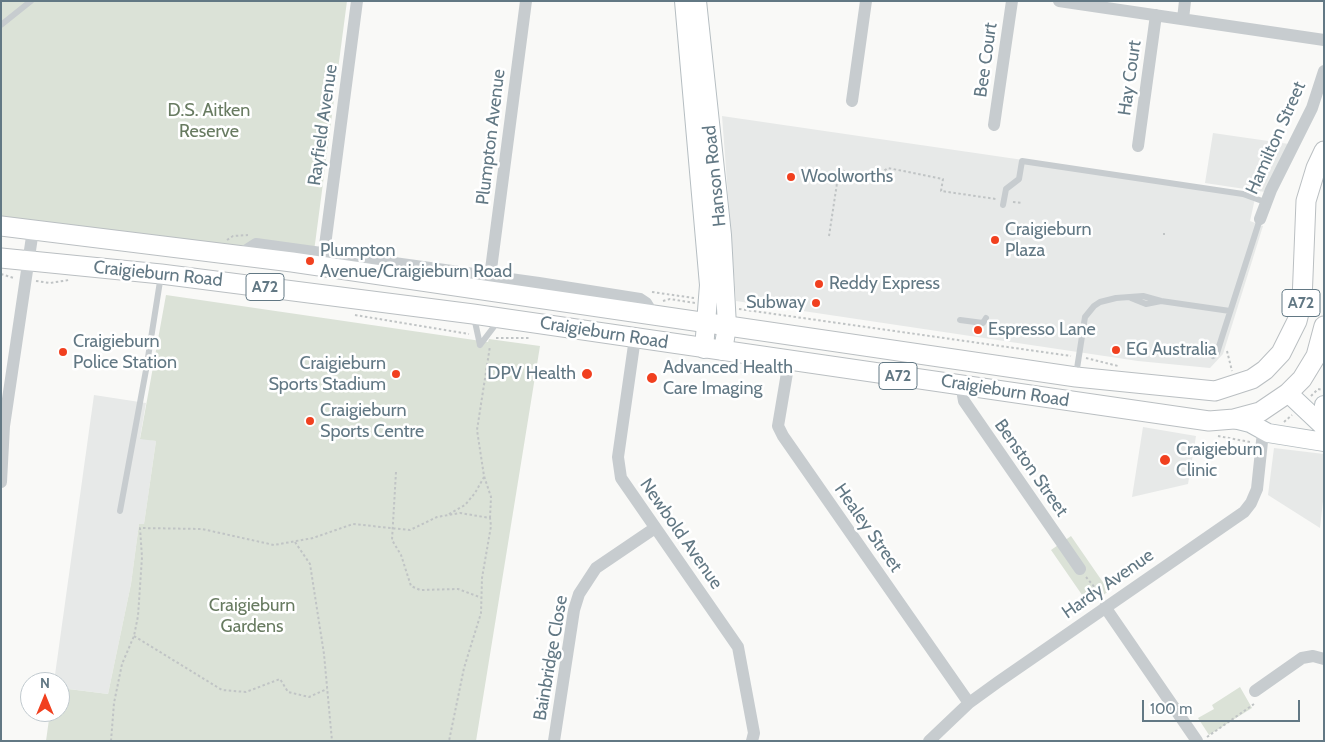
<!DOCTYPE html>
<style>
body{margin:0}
#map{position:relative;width:1325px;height:742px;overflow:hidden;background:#f9f9f7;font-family:Cabin,sans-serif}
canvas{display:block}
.frame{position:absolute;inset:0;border:2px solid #627884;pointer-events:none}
.north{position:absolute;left:20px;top:672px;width:50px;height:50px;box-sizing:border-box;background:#fff;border:1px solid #c0c9ce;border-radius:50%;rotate:0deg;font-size:14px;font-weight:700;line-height:20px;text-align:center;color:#627884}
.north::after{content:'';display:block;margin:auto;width:18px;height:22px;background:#f1401f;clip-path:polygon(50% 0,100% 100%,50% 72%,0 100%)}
.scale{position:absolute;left:1142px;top:700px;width:158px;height:22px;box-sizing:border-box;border:2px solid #627884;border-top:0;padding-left:6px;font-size:15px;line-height:18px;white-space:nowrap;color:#627884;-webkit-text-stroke:4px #fff;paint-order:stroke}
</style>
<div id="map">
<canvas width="1325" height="742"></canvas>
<div class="frame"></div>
<div class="north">N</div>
<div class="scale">100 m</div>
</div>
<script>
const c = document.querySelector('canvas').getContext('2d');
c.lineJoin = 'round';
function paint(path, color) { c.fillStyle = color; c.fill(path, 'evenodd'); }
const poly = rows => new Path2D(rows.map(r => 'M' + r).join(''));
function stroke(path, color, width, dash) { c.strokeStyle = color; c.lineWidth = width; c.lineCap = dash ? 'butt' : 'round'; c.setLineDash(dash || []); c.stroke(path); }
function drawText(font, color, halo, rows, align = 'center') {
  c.font = font + ' Cabin,sans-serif'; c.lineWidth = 5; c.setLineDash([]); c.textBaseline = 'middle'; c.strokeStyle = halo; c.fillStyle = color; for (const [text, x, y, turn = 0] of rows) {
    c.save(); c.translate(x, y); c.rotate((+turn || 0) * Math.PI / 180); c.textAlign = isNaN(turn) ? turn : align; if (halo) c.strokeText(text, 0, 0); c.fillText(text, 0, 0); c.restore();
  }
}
const built = poly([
 [722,116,1256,194,1250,221,1263,226,1223,354,1210,368,1138,361,736,301],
 [1213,133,1289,144,1265,192,1205,183],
 [94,395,146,403,140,438,156,441,144,524,139,524,131,584,108,694,60,688,60,682,54,682],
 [1143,427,1196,436,1188,484,1132,497],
 [1274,448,1324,454,1324,492,1320,528,1268,495]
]);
const green = poly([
 [1,1,347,1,313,259,1,217],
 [166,295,488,342,489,339,540,346,476,741,46,741,50,712,60,712,60,688,108,694,131,584,139,524,144,524,156,441,140,439],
 [1071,536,1109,591,1089,605,1051,550],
 [1240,687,1252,708,1209,735,1198,718,1214,709,1212,705]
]);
const path = poly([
 [1013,202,1022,203],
 [1163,234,1165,234],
 [829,236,839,170,875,177,888,168,943,179,941,191,996,199],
 [227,240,233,236,248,235],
 [1015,256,1017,256],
 [1,274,14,278],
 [36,281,50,283,69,280],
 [652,292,694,298],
 [663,301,670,299,695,303],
 [739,309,1071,356],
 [355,315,469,334],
 [496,338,531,338],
 [1227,351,1232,371],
 [1086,358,1118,366],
 [1311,396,1318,389,1323,390],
 [1284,422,1292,415],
 [1218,436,1250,442],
 [396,472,392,540,401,555,411,586,420,590,458,589,482,598],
 [449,514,465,505,475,493,484,477],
 [490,518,491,497,484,476,477,430,490,346],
 [295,542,310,564,324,654,332,741],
 [1086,577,1102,596],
 [134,636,222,690,246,692,280,679,288,692,309,697,327,689],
 [1207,737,1254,704],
 [111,741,114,703,122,664,134,636,138,616,142,557,140,528,202,529,274,545,313,538,353,524,410,530,437,517,460,513,490,518,491,526,482,578,481,613,464,668,449,741]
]);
const lane = poly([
 [1,25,31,1],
 [1003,205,1006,189,1019,179,1022,161,1243,194,1265,202],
 [1131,298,1146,304,1161,301],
 [474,317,480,345],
 [960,320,983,323,986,318],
 [480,345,499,320],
 [1213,356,1217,353,1222,337,1260,219],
 [1076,375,1085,317,1094,306,1100,302,1116,298,1143,296,1161,301,1230,311],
 [120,511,146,370,161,275]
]);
const street = poly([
 [1059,1,1324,40],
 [1183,19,1185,1],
 [852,101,866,1],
 [994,125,1012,1],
 [1138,146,1156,15],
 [1260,219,1271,190,1312,108,1324,71],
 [324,253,357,1],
 [239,255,256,244,539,283,640,299,646,303,654,316],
 [490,277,526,1],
 [635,338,618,457,621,478,738,647,754,733,752,741],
 [789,361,778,426,783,436,969,703],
 [961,384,964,401,1080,569],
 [1,482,4,426,33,230],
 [1105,607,1197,741],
 [1255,691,1302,658,1313,656,1324,659],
 [554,741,574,610,579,594,596,568,655,528],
 [929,741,969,703,998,682,1244,512,1251,503,1257,489,1263,432]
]);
const secondary = poly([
 [684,1,709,285,704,349],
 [697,1,722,235,727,326,723,351],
 [1288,393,1324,427],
 [1234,419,1250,423,1268,433,1324,442],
 [1323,427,1324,405]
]);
const primary = poly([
 [1,226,292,262,1076,377,1215,391,1252,379,1265,370,1281,353,1297,321,1302,301,1306,201,1316,168,1324,151],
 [1,258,161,274,473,314,1209,421,1234,419,1260,412,1288,393,1302,379,1316,356,1324,326]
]);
const markers = [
 [791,177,5,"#f1401f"],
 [995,240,5,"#f1401f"],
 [310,261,5,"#f1401f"],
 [819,284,5,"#f1401f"],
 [816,303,5,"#f1401f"],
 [978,330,5,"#f1401f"],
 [1116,350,5,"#f1401f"],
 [63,352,5,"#f1401f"],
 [396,374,5,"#f1401f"],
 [587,374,6,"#f1401f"],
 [652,378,6,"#f1401f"],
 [310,421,5,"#f1401f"],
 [1165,460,6,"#f1401f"]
];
const shields = [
 [265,287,38],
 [1301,303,38],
 [898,376,38]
];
const shieldNames = [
 ["A72",265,287],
 ["A72",1301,303],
 ["A72",898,376]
];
const streetNames = [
 ["Bee Court",986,60,-82],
 ["Hay Court",1130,78,-82],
 ["Rayfield Avenue",323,125,-82],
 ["Plumpton Avenue",491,137,-83],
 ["Hamilton Street",1276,138,-66],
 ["Hanson Road",715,176,-96],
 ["Craigieburn Road",158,274,6],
 ["Craigieburn Road",604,333,9],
 ["Craigieburn Road",1005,391,9],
 ["Benston Street",1031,468,55],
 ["Healey Street",868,528,55],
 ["Newbold Avenue",681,534,55],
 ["Hardy Avenue",1108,584,-35],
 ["Bainbridge Close",551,658,-80]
];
const parkNames = [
 ["D.S. Aitken",209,111],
 ["Reserve",209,132],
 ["Craigieburn",252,606],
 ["Gardens",252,627]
];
const poiNames = [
 ["Woolworths",801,177],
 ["Craigieburn",1005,230],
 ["Plaza",1005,251],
 ["Plumpton",320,251],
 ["Avenue/Craigieburn Road",320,272],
 ["Reddy Express",829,284],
 ["Subway",806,303,"right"],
 ["Espresso Lane",988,330],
 ["Craigieburn",73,342],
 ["Police Station",73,363],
 ["EG Australia",1126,350],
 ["Craigieburn",386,364,"right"],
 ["Sports Stadium",386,385,"right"],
 ["Advanced Health",663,368],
 ["Care Imaging",663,389],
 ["DPV Health",576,374,"right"],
 ["Craigieburn",320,411],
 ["Sports Centre",320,432],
 ["Craigieburn",1176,450],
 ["Clinic",1176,471]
];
paint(built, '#e7e9e8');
paint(green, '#dbe2d7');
stroke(secondary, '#b6bec2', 20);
stroke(primary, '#babfc2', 21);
stroke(path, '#c0c4c5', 2, [2.5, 2.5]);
stroke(lane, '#c7cccf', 6);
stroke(street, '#c7cccf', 12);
stroke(secondary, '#fff', 18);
stroke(primary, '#fff', 19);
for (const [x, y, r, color] of markers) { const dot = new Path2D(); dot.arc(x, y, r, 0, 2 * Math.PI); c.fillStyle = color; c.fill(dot); stroke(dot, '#fff', 2); }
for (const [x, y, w] of shields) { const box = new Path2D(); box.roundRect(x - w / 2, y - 13.5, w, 27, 4); c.fillStyle = '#fff'; c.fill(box); stroke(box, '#627884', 1); }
drawText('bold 16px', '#627884', null, shieldNames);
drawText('18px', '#627884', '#fff', streetNames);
drawText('18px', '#687b61', '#fff', parkNames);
drawText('18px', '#627884', '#fff', poiNames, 'left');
</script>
